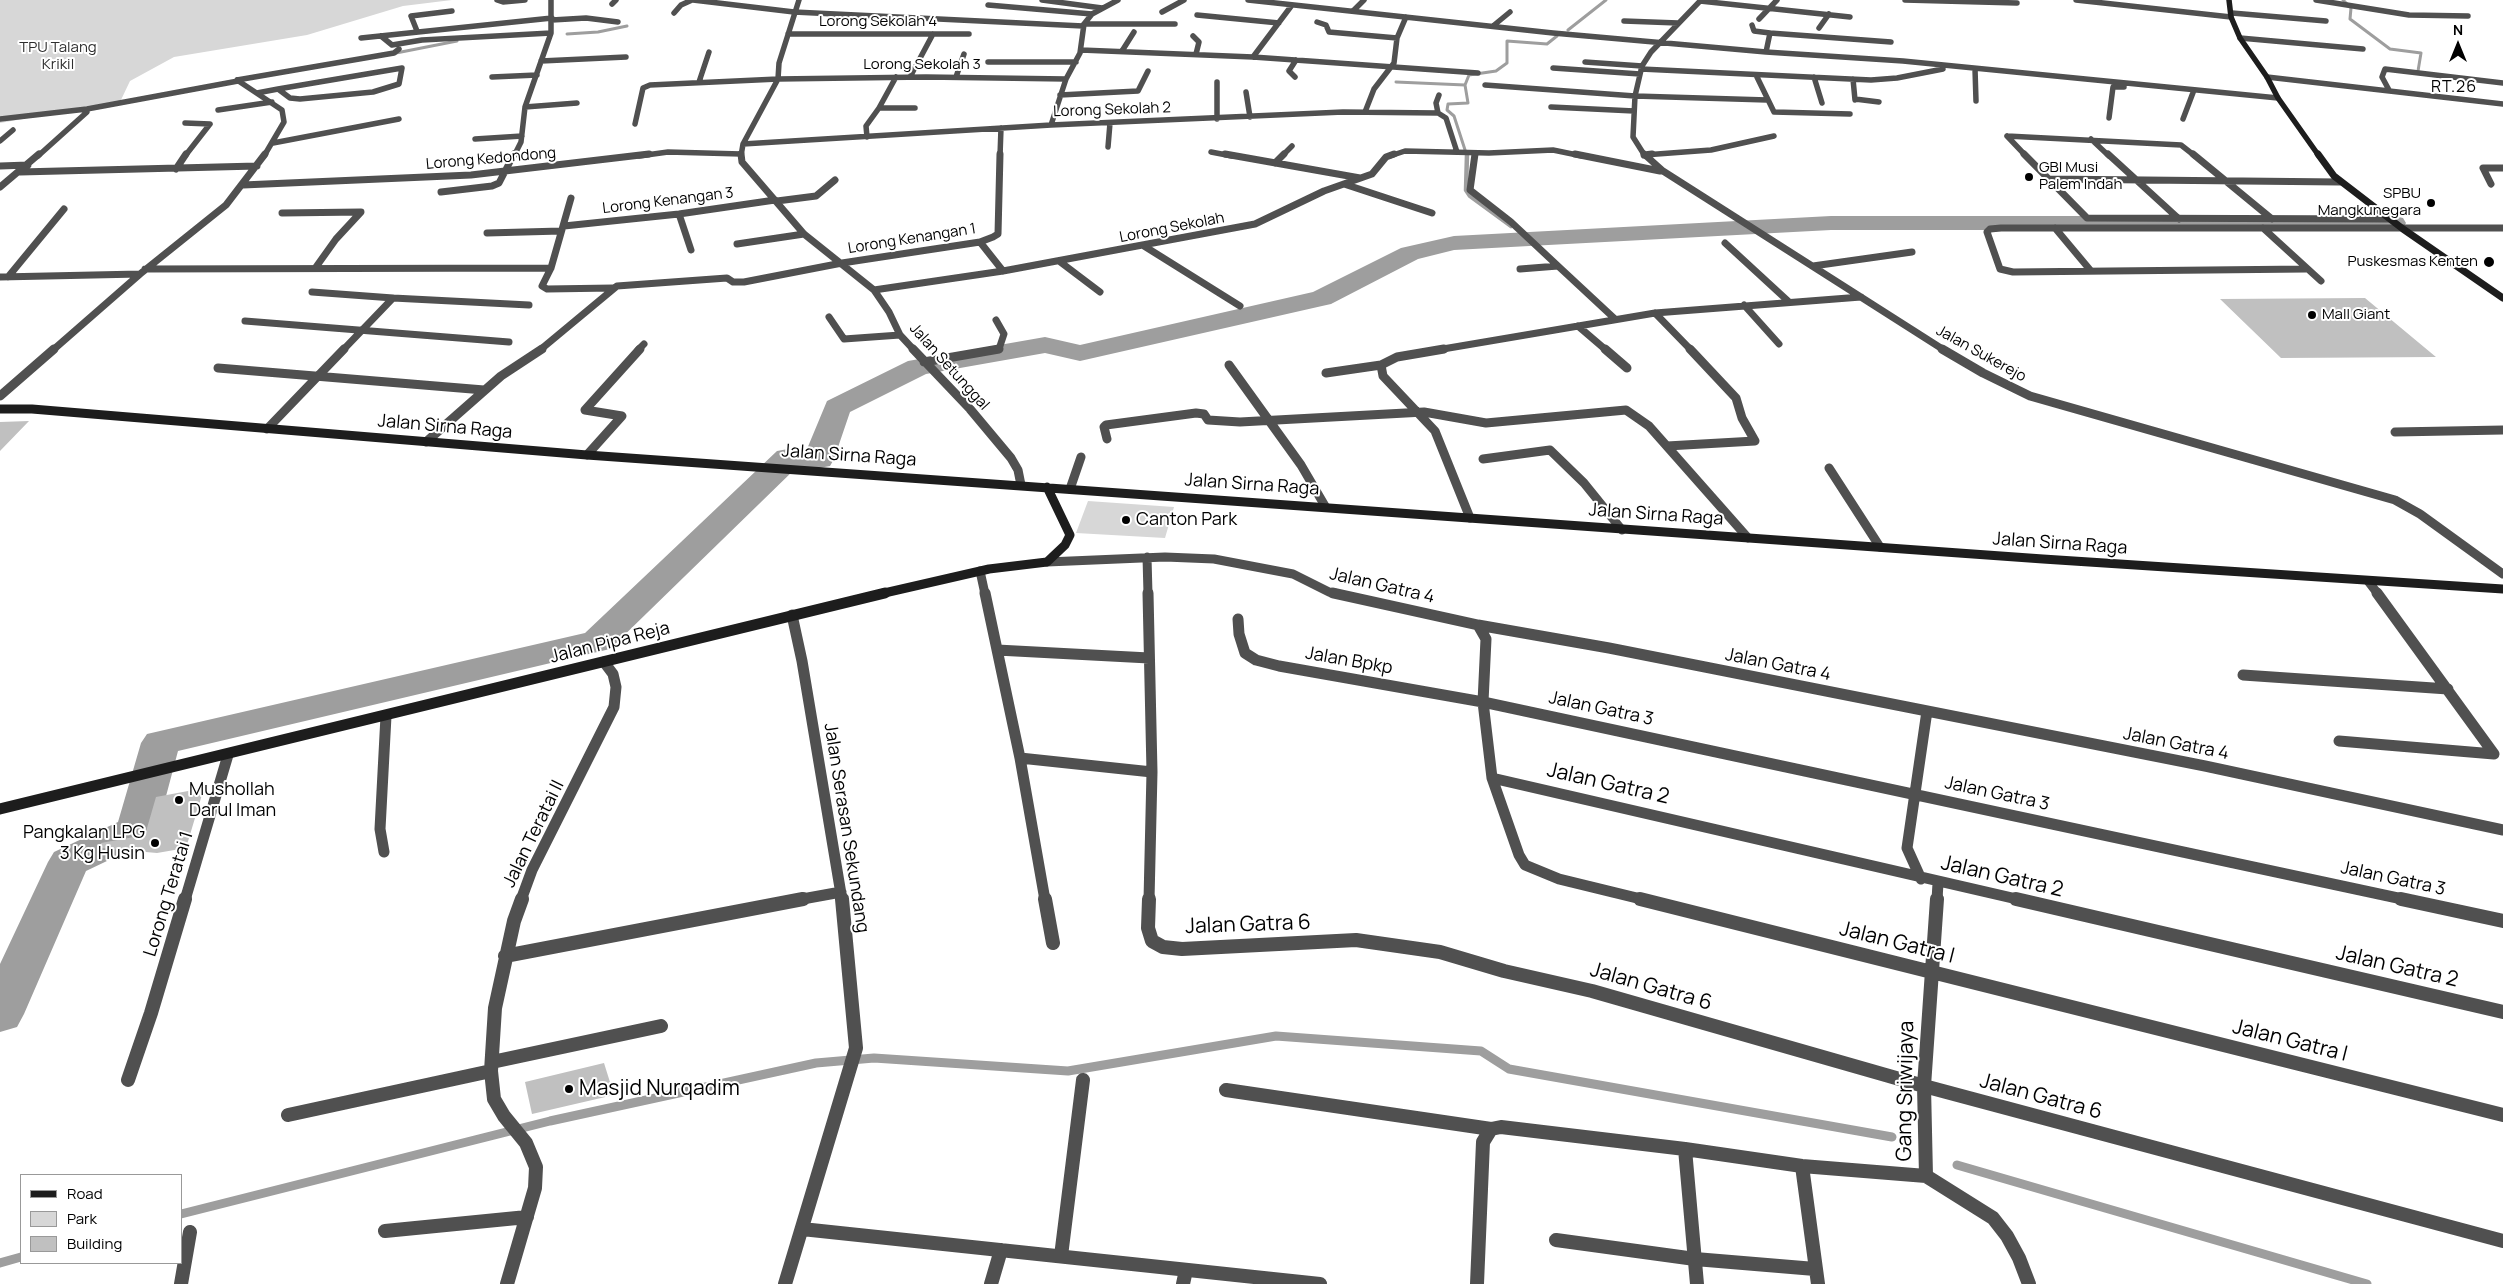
<!DOCTYPE html>
<style>
body{margin:0}
#map{position:relative;width:2503px;height:1284px;overflow:hidden;background:#fff;font-family:Manrope,sans-serif}
canvas{display:block}
.legend{position:absolute;left:20px;top:1174px;width:162px;height:90px;box-sizing:border-box;background:#fff;border:1px solid #999;margin:0;padding:6px 9px;list-style:none;font-size:15px;color:#000}
.legend li{display:flex;align-items:center;gap:10px;height:25px}
.legend b{width:25px;border:1px solid #999}
.north{position:absolute;left:2433px;top:20px;width:50px;height:50px;-webkit-text-stroke:4px #fff;paint-order:stroke;rotate:0deg;font-size:14px;font-weight:700;line-height:20px;text-align:center;color:#000}
.north::after{content:'';display:block;margin:auto;width:18px;height:22px;background:#000;clip-path:polygon(50% 0,100% 100%,50% 72%,0 100%)}
</style>
<div id="map">
<canvas width="2503" height="1284"></canvas>
<ul class="legend">
<li><b style="height:6px;background:#1d1d1d"></b>Road</li>
<li><b style="height:14px;background:#d7d7d7"></b>Park</li>
<li><b style="height:14px;background:#c0c0c0"></b>Building</li>
</ul>
<div class="north">N</div>
</div>
<script>
const c = document.querySelector('canvas').getContext('2d');
c.lineJoin = 'round';
function paint(path, color) { c.fillStyle = color; c.fill(path, 'evenodd'); }
const poly = rows => new Path2D(rows.map(r => 'M' + r).join(''));
function stroke(path, color, width, dash) { c.strokeStyle = color; c.lineWidth = width; c.lineCap = dash ? 'butt' : 'round'; c.setLineDash(dash || []); c.stroke(path); }
function drawText(font, color, halo, rows, align = 'center') {
  c.font = font + ' Manrope,sans-serif'; c.lineWidth = 4; c.setLineDash([]); c.textBaseline = 'middle'; c.strokeStyle = halo; c.fillStyle = color; for (const [text, x, y, turn = 0] of rows) {
    c.save(); c.translate(x, y); c.rotate((+turn || 0) * Math.PI / 180); c.textAlign = isNaN(turn) ? turn : align; if (halo) c.strokeText(text, 0, 0); c.fillText(text, 0, 0); c.restore();
  }
}
const green = poly([
 [0,0,452,0,403,6,307,35,174,57,130,81,120,102,0,123],
 [1088,501,1174,507,1165,538,1076,533]
]);
const streamFar2 = poly([
 [2343,0,2351,8,2350,19,2390,49,2421,53,2418,71],
 [1568,30,1606,0],
 [567,34,598,32,627,26],
 [391,54,457,41],
 [1396,82,1465,85],
 [1467,156,1454,116,1447,110,1448,104,1468,103,1465,85,1469,75,1496,71,1507,63,1507,41,1547,44,1557,36]
]);
const streamFar1 = poly([
 [1467,154,1466,190,1470,196,1511,226]
]);
const stream = poly([
 [1957,1165,2367,1284],
 [181,1214,550,1121,816,1063,874,1058,1068,1071,1276,1036,1481,1051,1509,1069,1892,1137],
 [0,1263,21,1257]
]);
const river = poly([
 [1831,216,2394,216,2403,218,2406,223,2403,228,2394,230,1831,230,1454,250,1418,259,1331,304,1322,306,1080,361,1045,353,926,374,850,412,834,459,830,466,819,468,796,468,610,649,178,751,157,830,151,840,86,871,24,1014,17,1027,0,1032,0,964,48,862,54,852,118,822,141,743,147,734,585,633,777,451,788,449,807,449,827,401,908,361,1045,337,1080,345,1313,292,1401,248,1454,236,1831,216]
]);
const building = poly([
 [2365,298,2436,357,2281,358,2220,299],
 [29,421,0,451,0,422],
 [204,788,186,848,157,853,101,848,101,843,145,835,156,797],
 [604,1063,614,1095,532,1114,525,1082]
]);
const streetFar4 = poly([
 [497,0,503,2,525,0],
 [693,0,794,12,1083,26],
 [1042,0,1102,8],
 [1248,0,1553,33,1766,52,1903,61,2278,98],
 [1905,0,2017,3],
 [2076,0,2231,17],
 [2316,0,2409,15,2468,16],
 [1700,1,1850,17],
 [612,4,616,0],
 [988,5,1092,14],
 [1353,11,1364,0],
 [1162,12,1184,0],
 [674,13,681,5,692,0],
 [2232,13,2326,21],
 [1197,15,1279,23],
 [1759,19,1777,0],
 [552,20,586,18,618,22],
 [1624,21,1678,23],
 [1317,22,1326,25,1329,32,1397,38],
 [1084,24,1175,24],
 [1752,25,1754,31,1770,33,1766,52],
 [1493,26,1510,12],
 [1819,28,1829,14],
 [417,31,411,16,452,11],
 [1770,33,1891,42],
 [788,34,969,34],
 [381,36,392,45,422,40,551,33],
 [1193,36,1199,42,1196,54],
 [361,38,552,18],
 [2240,38,2363,49],
 [1081,50,1253,57,1478,73],
 [1122,51,1134,32],
 [1253,57,1292,5],
 [541,61,626,57],
 [988,62,1076,62],
 [1585,62,1642,66],
 [402,68,399,84,373,92,300,99,290,98,278,89,402,68],
 [1553,68,1640,74],
 [1641,69,1871,80,1897,78,1943,69],
 [1975,69,1976,101],
 [1756,75,1774,112,1850,114],
 [492,77,537,75],
 [910,77,933,34],
 [956,77,964,54],
 [1295,77,1289,71,1296,60],
 [1814,77,1822,103],
 [2267,77,2503,104],
 [1853,79,1855,100],
 [237,80,394,53,399,49],
 [237,80,282,110,284,122,264,156],
 [699,82,709,52],
 [1217,82,1217,119],
 [1485,85,1635,96,1767,100],
 [2389,90,2382,77,2385,69,2503,83],
 [1246,92,1250,117],
 [257,93,278,89],
 [1060,95,1138,91,1148,71],
 [1855,99,1879,102],
 [525,107,577,103],
 [1551,107,1634,111],
 [879,108,896,77],
 [218,110,272,102],
 [1365,112,1374,89,1394,63,1397,38,1406,17],
 [1438,113,1436,103,1439,95],
 [2109,118,2113,87,2124,87],
 [0,119,87,109,238,81],
 [2183,119,2194,90],
 [635,124,643,88,650,85,778,79,926,77,1066,79],
 [1051,125,1066,79,1080,53,1084,24,1092,14,1118,0],
 [2007,136,2026,156],
 [2007,136,2181,145,2195,156],
 [867,137,866,126,879,108,915,108],
 [475,139,522,136],
 [2091,139,2109,156],
 [0,141,13,130],
 [273,143,399,119],
 [743,144,1051,125,1343,112,1438,113,1446,118,1457,152],
 [1108,147,1110,123],
 [1211,152,1232,156],
 [1644,155,1711,150,1774,136],
 [38,156,87,112,87,109],
 [185,156,210,124,185,123],
 [514,156,521,142,525,107,551,33,551,0],
 [639,156,668,152,741,154],
 [741,156,743,144,778,79,779,63,799,0],
 [1000,156,1001,128],
 [1282,156,1292,146],
 [1390,156,1405,151,1489,153,1553,150,1582,156],
 [1475,156,1475,153],
 [1645,156,1633,137,1635,96,1642,66,1651,52,1701,0]
]);
const streetFar3 = poly([
 [741,154,742,162,804,234,874,290,889,312,900,335,914,350],
 [1225,154,1360,178],
 [1475,154,1470,190,1511,222,1558,266],
 [1575,154,1660,171],
 [1644,154,1663,171,1944,350],
 [2024,154,2087,218,2390,219],
 [2108,154,2179,219],
 [2193,154,2272,219],
 [1644,155,1652,154],
 [1275,163,1284,154],
 [0,166,28,165],
 [176,169,186,154],
 [20,172,257,166],
 [2047,179,2340,182],
 [1344,184,1432,213],
 [2491,184,2483,168,2503,168],
 [243,185,471,175,649,154],
 [0,187,39,154],
 [441,192,492,186,499,183,514,154],
 [571,198,551,268,542,286,547,289,613,288],
 [777,201,816,196,835,180],
 [282,213,361,212,336,239,316,267],
 [679,214,691,250],
 [564,226,679,214,775,200],
 [2055,228,2091,271],
 [2263,228,2321,281],
 [487,233,561,231],
 [980,242,1003,271],
 [1725,243,1788,301],
 [737,244,804,234],
 [1144,246,1240,306],
 [1059,261,1100,292],
 [1813,266,1912,252],
 [145,269,551,268],
 [1520,269,1558,266,1615,319],
 [2306,269,2013,272,2000,269,1987,232,1990,229,2001,228,2503,228],
 [0,277,140,274],
 [8,277,64,209],
 [874,290,1003,271,1255,224,1324,191,1372,174,1386,157,1394,154],
 [312,292,393,298],
 [1744,305,1779,344],
 [1655,313,1691,350],
 [829,317,844,339,900,335],
 [245,321,509,342],
 [1578,326,1606,350],
 [53,350,140,274,226,205,265,154],
 [343,350,393,298,529,305],
 [540,350,617,286,727,278,733,282,744,282,842,263,980,242,993,237,998,234,1000,154],
 [638,350,644,344],
 [992,350,999,349,1004,334,996,320],
 [1437,350,1655,313,1861,297]
]);
const streetFar2 = poly([
 [913,349,970,409,1011,458,1018,470,1021,485],
 [1444,349,1397,357,1381,365,1383,376,1435,431,1470,518],
 [1605,349,1627,368],
 [1942,349,1983,373,2030,396,2395,500,2420,514,2503,574],
 [924,362,999,349],
 [1229,365,1301,465,1325,506],
 [218,368,484,390],
 [1326,373,1381,365],
 [0,396,54,349],
 [267,429,344,349],
 [2395,432,2503,430],
 [1107,439,1104,427,1106,425,1196,413,1204,414,1208,420,1240,422,1424,412,1486,423,1626,410,1649,426,1748,538],
 [426,442,501,376,542,349],
 [1667,446,1755,441,1742,418,1736,398,1690,349],
 [587,455,622,416,585,410,640,349],
 [1483,459,1550,450,1584,483,1622,530],
 [1829,468,1880,547],
 [1070,489,1081,457],
 [1147,557,1148,594],
 [1047,562,1165,557,1214,559,1293,574,1329,592,1339,594],
 [980,571,985,594],
 [2368,581,2378,594]
]);
const streetFar1 = poly([
 [985,593,1020,758,1045,900],
 [1148,593,1152,772,1149,900],
 [1333,593,1478,625,1609,648,2205,766,2503,830],
 [792,615,802,661,842,900],
 [1238,619,1239,634,1245,653,1256,660,1279,666,1483,702,2407,900],
 [1478,625,1486,639,1483,702,1492,778,1519,855,1525,865,1559,879,1645,900],
 [997,650,1149,658],
 [2243,675,2448,689],
 [2339,741,2494,754,2377,593],
 [1020,758,1152,772],
 [1492,778,2021,900],
 [384,852,380,829,386,716],
 [1921,879,1907,848,1927,711],
 [185,900,228,755],
 [521,900,532,870,614,707,616,687,613,674,604,662],
 [797,900,841,892],
 [1937,900,1938,883]
]);
const street = poly([
 [1045,899,1053,943],
 [1149,899,1148,928,1152,941,1163,947,1182,949,1356,940,1440,952,1504,971,1592,991,1924,1086,2503,1241],
 [1640,899,2503,1115],
 [1937,899,1924,1086,1926,1176,1993,1218,2007,1236,2019,1258,2029,1284],
 [2016,899,2503,1012],
 [2401,899,2503,921],
 [505,956,803,899],
 [492,1062,661,1026],
 [128,1080,151,1013,185,899],
 [1226,1090,1491,1129],
 [288,1115,491,1071],
 [1685,1149,1697,1284],
 [1802,1166,1818,1284],
 [802,1229,1320,1284],
 [385,1231,527,1217],
 [1556,1240,1695,1259,1815,1269],
 [1061,1256,1083,1080],
 [181,1284,190,1232],
 [507,1284,535,1188,536,1167,526,1143,504,1116,494,1099,491,1071,495,1008,514,921,522,899],
 [785,1284,856,1048,842,899],
 [991,1284,1001,1250],
 [1183,1284,1186,1270],
 [1477,1284,1483,1142,1491,1129,1501,1127,1685,1149,1802,1166,1926,1176]
]);
const secondaryFar3 = poly([
 [2229,0,2231,17,2240,38,2267,77,2278,98,2319,156]
]);
const secondaryFar2 = poly([
 [2318,154,2334,176,2403,229,2503,298]
]);
const secondaryFar1 = poly([
 [0,409,32,409,587,455,2043,559,2503,589],
 [880,594,989,569,1047,562,1065,545,1070,535,1047,487]
]);
const secondary = poly([
 [0,809,885,593]
]);
const markers = [
 [2029,177,5,"#000"],
 [2431,203,5,"#000"],
 [2489,262,6,"#000"],
 [2312,315,5,"#000"],
 [1126,520,5,"#000"],
 [179,800,5,"#000"],
 [155,843,5,"#000"],
 [569,1089,5,"#000"]
];
const farStreetnames = [
 ["Lorong Sekolah 4",878,22],
 ["Lorong Sekolah 3",922,65],
 ["Lorong Sekolah 2",1112,110,-2],
 ["Lorong Kedondong",491,159,-5],
 ["Lorong Kenangan 3",668,201,-7],
 ["Lorong Sekolah",1172,228,-11],
 ["Lorong Kenangan 1",912,239,-9],
 ["Jalan Sukerejo",1981,354,29],
 ["Jalan Setunggal",949,367,48]
];
const farParknames = [
 ["TPU Talang",58,48],
 ["Krikil",58,65]
];
const farPoinames = [
 ["GBI Musi",2039,168],
 ["Palem Indah",2039,185],
 ["SPBU",2421,194,"right"],
 ["Mangkunegara",2421,211,"right"],
 ["Puskesmas Kenten",2478,262,"right"],
 ["Mall Giant",2322,315]
];
const farNeighbourhoodnames = [
 ["RT.26",2454,88]
];
const streetNames = [
 ["Jalan Sirna Raga",445,427,5],
 ["Jalan Sirna Raga",849,456,4],
 ["Jalan Sirna Raga",1252,485,4],
 ["Jalan Sirna Raga",1656,515,4],
 ["Jalan Sirna Raga",2060,544,4],
 ["Jalan Gatra 4",1382,586,13],
 ["Jalan Pipa Reja",610,643,-14],
 ["Jalan Bpkp",1349,661,10],
 ["Jalan Gatra 4",1778,665,11],
 ["Jalan Gatra 3",1601,709,12],
 ["Jalan Gatra 4",2176,744,11],
 ["Jalan Gatra 3",1997,794,12],
 ["Jalan Serasan Sekundang",846,828,81],
 ["Jalan Teratai II",534,834,-64],
 ["Jalan Gatra 3",2393,879,12],
 ["Lorong Teratai 1",169,894,-73]
];
const poiNames = [
 ["Canton Park",1136,520],
 ["Mushollah",189,790],
 ["Darul Iman",189,811],
 ["Pangkalan LPG",145,833,"right"],
 ["3 Kg Husin",145,854,"right"]
];
const nearStreetnames = [
 ["Jalan Gatra 2",1608,784,13],
 ["Jalan Gatra 2",2002,877,13],
 ["Jalan Gatra 6",1248,925,-2],
 ["Jalan Gatra I",1897,943,14],
 ["Jalan Gatra 2",2397,967,13],
 ["Jalan Gatra 6",1651,987,16],
 ["Jalan Gatra I",2290,1041,14],
 ["Gang Sriwijaya",1906,1091,-89],
 ["Jalan Gatra 6",2041,1097,15]
];
const nearPoinames = [
 ["Masjid Nurqadim",579,1089]
];
paint(green, '#d7d7d7');
stroke(streamFar2, '#9e9e9e', 3);
stroke(streamFar1, '#9e9e9e', 4.5);
stroke(stream, '#9e9e9e', 9);
paint(river, '#9e9e9e');
paint(building, '#c0c0c0');
stroke(streetFar4, '#505050', 5.5);
stroke(streetFar3, '#505050', 7);
stroke(streetFar2, '#505050', 9);
stroke(streetFar1, '#505050', 11);
stroke(street, '#505050', 14);
stroke(secondaryFar3, '#1d1d1d', 5.5);
stroke(secondaryFar2, '#1d1d1d', 7);
stroke(secondaryFar1, '#1d1d1d', 9);
stroke(secondary, '#1d1d1d', 11);
for (const [x, y, r, color] of markers) { const dot = new Path2D(); dot.arc(x, y, r, 0, 2 * Math.PI); c.fillStyle = color; c.fill(dot); stroke(dot, '#fff', 2); }
drawText('15px', '#000', '#fff', farStreetnames);
drawText('15px', '#2e2e2e', '#fff', farParknames);
drawText('15px', '#000', '#fff', farPoinames, 'left');
c.letterSpacing = '1px';
drawText('16px', '#000', '#fff', farNeighbourhoodnames);
c.letterSpacing = '0px';
drawText('18px', '#000', '#fff', streetNames);
drawText('18px', '#000', '#fff', poiNames, 'left');
drawText('21px', '#000', '#fff', nearStreetnames);
drawText('21px', '#000', '#fff', nearPoinames, 'left');
</script>
